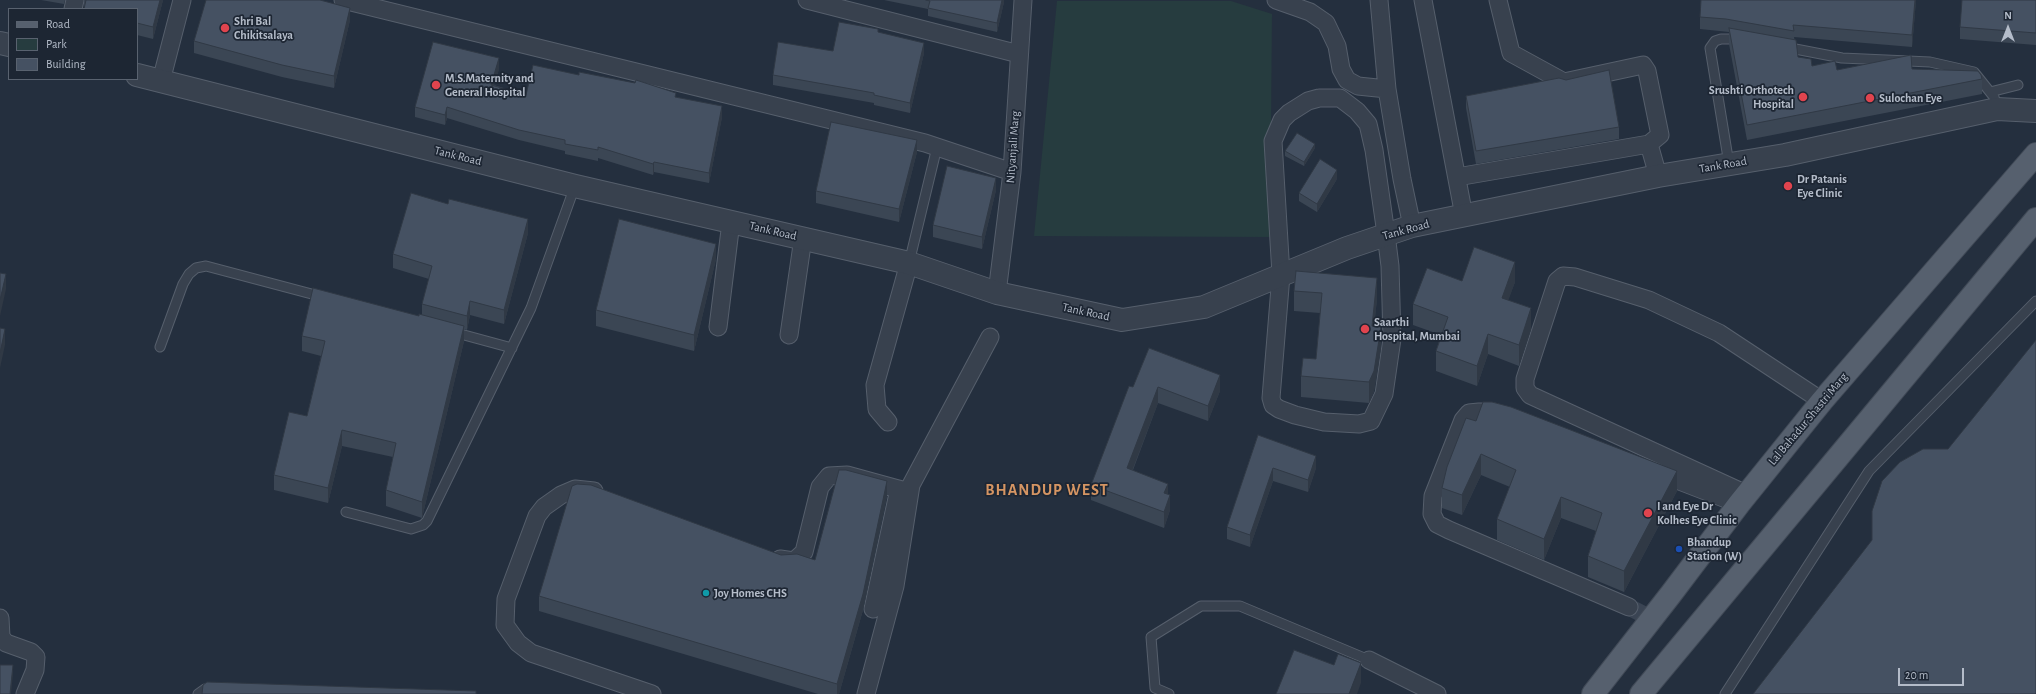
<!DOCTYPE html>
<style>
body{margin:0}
#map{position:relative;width:2036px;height:694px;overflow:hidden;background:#242f3e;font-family:"Alegreya Sans",sans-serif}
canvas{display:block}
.legend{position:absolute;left:8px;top:8px;width:130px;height:72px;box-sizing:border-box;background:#1d2633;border:1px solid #59626f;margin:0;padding:5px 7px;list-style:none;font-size:12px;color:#b4bcc9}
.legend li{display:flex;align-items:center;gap:8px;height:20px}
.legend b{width:20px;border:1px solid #59626f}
.north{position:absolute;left:1988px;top:8px;width:40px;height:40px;-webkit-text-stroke:3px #1d2633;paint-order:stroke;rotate:0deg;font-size:11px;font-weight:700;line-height:16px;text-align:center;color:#b4bcc9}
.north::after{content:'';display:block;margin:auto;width:14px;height:18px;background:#b4bcc9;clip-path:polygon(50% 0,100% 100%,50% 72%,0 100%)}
.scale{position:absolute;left:1898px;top:668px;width:66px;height:18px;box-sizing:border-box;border:2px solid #b4bcc9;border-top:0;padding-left:5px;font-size:12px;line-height:14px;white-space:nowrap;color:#b4bcc9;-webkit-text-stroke:3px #1d2633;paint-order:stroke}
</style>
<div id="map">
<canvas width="2036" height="694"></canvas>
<ul class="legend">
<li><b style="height:5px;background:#56606e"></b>Road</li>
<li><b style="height:11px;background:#263c3f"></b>Park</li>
<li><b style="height:11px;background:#455162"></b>Building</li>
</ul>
<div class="north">N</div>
<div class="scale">20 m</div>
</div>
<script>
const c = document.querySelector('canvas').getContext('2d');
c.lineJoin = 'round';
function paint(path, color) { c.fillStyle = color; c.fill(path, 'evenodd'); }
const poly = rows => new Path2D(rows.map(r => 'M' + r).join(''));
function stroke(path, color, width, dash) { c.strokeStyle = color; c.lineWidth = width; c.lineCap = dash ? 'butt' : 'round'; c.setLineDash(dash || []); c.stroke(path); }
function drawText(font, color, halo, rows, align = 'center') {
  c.font = font + ' "Alegreya Sans",sans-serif'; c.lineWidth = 3.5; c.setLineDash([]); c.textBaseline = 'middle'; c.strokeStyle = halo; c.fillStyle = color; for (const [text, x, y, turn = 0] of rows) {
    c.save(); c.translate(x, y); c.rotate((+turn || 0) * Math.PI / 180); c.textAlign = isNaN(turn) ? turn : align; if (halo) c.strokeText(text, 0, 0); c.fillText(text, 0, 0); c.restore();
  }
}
const green = poly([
 [1057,1,1231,1,1272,14,1270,237,1034,236]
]);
const minorTunnel = poly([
 [1629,607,1652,619]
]);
const service = poly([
 [1785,47,1842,58,1930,62,1974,72,1994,97,1997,109],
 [1990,92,2018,85],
 [1729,164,1710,48,1715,41,1721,39,1741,39],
 [909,263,937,147],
 [453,332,512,348],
 [160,347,183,284,189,274,196,268,206,266,323,297],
 [346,512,411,529,423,525,427,521,531,308,575,186],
 [198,694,205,689,214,690],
 [1169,694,1155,688,1151,637,1201,606,1240,606,1369,660],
 [1725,694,1869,471,2036,301]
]);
const minor = poly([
 [343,0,925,143,1012,172],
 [807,0,1019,54],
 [1276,0,1310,12,1326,23,1337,46,1341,69,1347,80,1358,86,1387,89],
 [1379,0,1387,89,1402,179,1412,226],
 [1423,0,1464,216],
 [1498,0,1511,53,1564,82,1643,65,1647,71,1660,135,1649,144,1658,176],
 [73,9,75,0],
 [161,81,182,0],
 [1319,98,1340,98,1357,111,1368,124,1374,150,1386,234,1390,266,1392,339,1384,394,1371,421,1359,424,1324,422,1295,415,1279,409,1273,405,1271,398,1281,275,1273,141,1282,120,1289,113,1308,101,1319,98],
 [1457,177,1649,144],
 [997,293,1012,172,1023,0],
 [718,327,731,222],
 [789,335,803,238],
 [1502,415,1493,412,1479,412,1469,413,1463,420,1433,496,1432,514,1437,524,1449,530,1629,607],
 [888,422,877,409,875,385,909,263],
 [1656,472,1739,504],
 [594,491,575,489,561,495,544,507,537,516,506,599,505,625,518,643,531,653,652,694],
 [1746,494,1530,395,1525,388,1525,379,1557,281,1563,276,1575,277,1649,300,1719,333,1822,401],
 [780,559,794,561,804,552,820,487,829,476,847,475,909,492],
 [873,609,899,489],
 [0,618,1,637,6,643,31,652,36,657,35,670,25,694],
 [1369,660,1437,694],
 [866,694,895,586,911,485,990,337]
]);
const tertiary = poly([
 [0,43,9,45],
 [137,75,575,186,909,263,997,293,1122,320,1204,307,1347,248,1412,226,1658,176,1785,155,1997,109,2036,111]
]);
const primary = poly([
 [1593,694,1671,594,1739,504,1822,401,2036,154],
 [1641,694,2036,219]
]);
const wall = poly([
 [41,0,65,0,64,4],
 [84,0,163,0,153,39,137,35,137,9,84,7],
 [884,0,1004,0,1004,2,997,32,928,16,928,9],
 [1701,0,1916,0,1912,47,1794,37,1798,57,1812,66,1837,70,1912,69,1982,79,1982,94,1747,140,1729,44,1729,32,1700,29,1700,17],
 [2036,0,2036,45,1960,39,1960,27],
 [350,20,334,88,282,77,194,53,194,41],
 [878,32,924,53,910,113,874,105,874,103,773,85,773,75],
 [499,69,494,85,526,95,676,97,722,117,709,183,654,172,653,175,598,158,598,161,565,154,565,151,519,140,447,118,445,125,415,117,415,107],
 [1566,80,1619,127,1619,139,1476,164,1466,108,1466,96],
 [1315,148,1304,166,1285,156,1285,151],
 [917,152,899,222,816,203,816,191],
 [1337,179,1317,212,1299,201,1299,193],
 [996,190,982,249,933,237,933,225],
 [528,233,504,324,470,315,467,330,464,329,464,341,422,518,386,506,386,490,393,457,342,446,328,503,274,490,274,475,307,416,321,356,302,351,302,336,419,316,422,315,422,304,429,279,393,268,393,254],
 [716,259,694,351,596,326,596,310],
 [1296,271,1377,299,1374,326,1381,347,1374,391,1369,403,1301,397,1301,376,1316,359,1320,313,1294,311,1294,291],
 [1462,281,1515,282,1508,300,1531,329,1519,366,1488,354,1477,386,1436,371,1436,351,1441,335,1413,325,1413,304],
 [1149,348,1220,391,1208,421,1158,403,1133,470,1168,494,1170,510,1164,528,1091,500,1091,485,1133,387],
 [1466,418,1677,491,1624,592,1588,577,1588,556,1596,531,1561,518,1544,560,1497,540,1497,519,1510,487,1481,475,1462,515,1442,508,1442,488],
 [1258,435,1316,468,1308,492,1273,481,1250,547,1227,539,1227,527],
 [887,496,863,610,839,694,818,694,539,611,539,596,781,555,815,560]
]);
const shadedWall = poly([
 [160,0,163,0,153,39,153,27],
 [1002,0,1004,0,1004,2,997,32,997,23],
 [1915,0,1916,0,1912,47,1912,35],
 [350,8,350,20,334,88,334,76],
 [924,43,924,53,910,113,910,103],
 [499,58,499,69,491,95,491,85],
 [722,106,722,117,709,183,709,173],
 [447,107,447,118,445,125,445,115],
 [917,140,917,152,899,222,899,209],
 [1315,144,1315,148,1304,166,1304,162],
 [654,162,654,172,653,175,653,164],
 [1337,170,1337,179,1317,212,1317,204],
 [996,178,996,190,982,249,982,237],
 [528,219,528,233,504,324,504,310],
 [716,244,716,259,694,351,694,335],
 [1515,262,1515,282,1502,318,1502,298],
 [6,274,6,289,0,316,0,300],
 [1377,278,1377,299,1372,347,1372,326],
 [470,301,470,315,467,330,467,316],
 [1531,308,1531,329,1519,366,1519,345],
 [464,326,464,341,422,518,422,502],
 [1381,327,1381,347,1374,391,1369,403,1369,382],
 [5,329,5,345,0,368,0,353],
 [1488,334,1488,354,1477,386,1477,366],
 [1220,375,1220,391,1208,421,1208,406],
 [1158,387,1158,403,1127,484,1127,468],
 [342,430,342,446,328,503,328,488],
 [1481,454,1481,475,1462,515,1462,495],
 [1316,456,1316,468,1308,492,1308,480],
 [1273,468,1273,481,1250,547,1250,535],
 [1677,471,1677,491,1624,592,1624,571],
 [887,481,887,496,863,610,839,694,837,694,837,684],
 [1168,484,1168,499,1164,493],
 [1170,495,1170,510,1164,528,1164,512],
 [1561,497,1561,518,1544,560,1544,539],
 [1361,663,1361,683,1357,694,1349,694],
 [13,665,13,673,11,694,10,694]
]);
const building = poly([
 [86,0,160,0,153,27,137,23,137,9,84,9,86,0],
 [206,0,320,0,350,8,334,76,282,65,194,41,206,0],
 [926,0,1002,0,997,23,928,8,930,1,926,0],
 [1701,0,1915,0,1912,35,1793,25,1794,31,1726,19,1700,17,1701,0],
 [1962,0,2036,0,2036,33,1960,27,1962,0],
 [839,22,878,29,878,32,924,43,910,103,874,95,874,93,773,75,778,42,833,51,839,22],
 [1729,28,1796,40,1798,57,1811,59,1812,66,1835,61,1837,70,1911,55,1912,69,1978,71,1981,75,1982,79,1747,125,1729,28],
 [433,42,499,58,491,85,526,95,533,65,579,75,579,72,635,83,636,80,676,93,675,97,722,106,709,173,654,162,653,164,598,147,598,150,565,144,565,140,519,130,447,107,445,115,415,107,433,42],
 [1609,70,1619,127,1476,151,1466,96,1559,78,1566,80,1609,70],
 [831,122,917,140,899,209,816,191,831,122],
 [1297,133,1315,144,1304,162,1285,151,1297,133],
 [1320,159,1337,170,1317,204,1299,193,1320,159],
 [947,166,996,178,982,237,933,225,947,166],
 [411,193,448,204,449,199,528,219,504,310,470,301,467,316,422,304,432,266,393,254,411,193],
 [619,219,716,244,694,335,596,310,619,219],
 [1474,247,1515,262,1502,298,1531,308,1519,345,1488,334,1477,366,1436,351,1448,317,1413,304,1427,268,1462,281,1474,247],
 [1296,271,1377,278,1372,326,1381,327,1374,371,1369,382,1301,376,1303,358,1316,359,1322,293,1294,291,1296,271],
 [0,273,6,274,0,300,0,273],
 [313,288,419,316,419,314,464,326,422,502,386,490,396,443,342,430,328,488,274,475,289,412,307,416,325,341,302,336,313,288],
 [0,328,5,329,0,353,0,328],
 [2036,340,2036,694,1753,694,1872,540,1872,511,1882,481,1900,462,1923,449,1948,449,2036,340],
 [1149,348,1220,375,1208,406,1158,387,1127,468,1168,484,1164,493,1170,495,1164,512,1091,485,1129,386,1133,387,1149,348],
 [1483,402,1492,402,1511,407,1677,471,1624,571,1588,556,1602,513,1561,497,1544,539,1497,519,1516,470,1481,454,1462,495,1442,488,1447,467,1466,418,1476,421,1483,402],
 [1258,435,1316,456,1308,480,1273,468,1250,535,1227,527,1258,435],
 [839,470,846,470,887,481,863,594,837,684,539,596,572,486,577,484,591,485,781,555,797,554,815,560,839,470],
 [1294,650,1334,665,1338,654,1361,663,1349,694,1276,694,1294,650],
 [0,665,13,665,10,694,0,694,0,665],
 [207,682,476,691,476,694,202,694,203,685,207,682]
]);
const markers = [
 [225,28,5,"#e0444e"],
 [436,85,5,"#e0444e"],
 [1803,97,5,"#e0444e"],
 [1870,98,5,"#e0444e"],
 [1788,186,5,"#e0444e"],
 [1365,329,5,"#e0444e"],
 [1648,513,5,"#e0444e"],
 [1679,549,4,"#1a4fb4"],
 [706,593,4,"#0f9aa8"]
];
const poiNames = [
 ["Shri Bal",234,21],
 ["Chikitsalaya",234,35],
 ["M.S.Maternity and",445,78],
 ["General Hospital",445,92],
 ["Srushti Orthotech",1794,90,"right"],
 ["Hospital",1794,104,"right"],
 ["Sulochan Eye",1879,98],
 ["Dr Patanis",1797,179],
 ["Eye Clinic",1797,193],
 ["Saarthi",1374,322],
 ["Hospital, Mumbai",1374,336],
 ["I and Eye Dr",1657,506],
 ["Kolhes Eye Clinic",1657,520],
 ["Bhandup",1687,542],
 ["Station (W)",1687,556],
 ["Joy Homes CHS",714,593]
];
const streetNames = [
 ["Nityanjali Marg",1013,147,-86],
 ["Tank Road",458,156,14],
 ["Tank Road",1723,165,-10],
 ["Tank Road",1406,230,-15],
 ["Tank Road",773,231,13],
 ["Tank Road",1086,312,12],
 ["Lal Bahadur Shastri Marg",1808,419,-50]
];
const districtNames = [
 ["BHANDUP WEST",1047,490]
];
paint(green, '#263c3f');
stroke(minorTunnel, '#3a4453', 17, [17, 8]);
stroke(service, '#565f6c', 11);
stroke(minor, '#565f6c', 19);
stroke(tertiary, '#565f6c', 24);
stroke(primary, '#414a57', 24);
stroke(service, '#38414e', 9);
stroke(minor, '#38414e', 17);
stroke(tertiary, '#38414e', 22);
stroke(primary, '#56606e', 22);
paint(wall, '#3b4654');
paint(shadedWall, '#303945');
paint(building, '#455162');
stroke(building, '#303945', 1);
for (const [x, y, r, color] of markers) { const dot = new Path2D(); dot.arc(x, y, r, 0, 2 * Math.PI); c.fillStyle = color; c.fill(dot); stroke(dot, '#1d2633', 1.5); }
drawText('bold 12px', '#b4bcc9', '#1d2633', poiNames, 'left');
drawText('12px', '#b4bcc9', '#1d2633', streetNames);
c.letterSpacing = '1px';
drawText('bold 16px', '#d59563', '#1d2633', districtNames);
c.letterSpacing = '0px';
</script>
